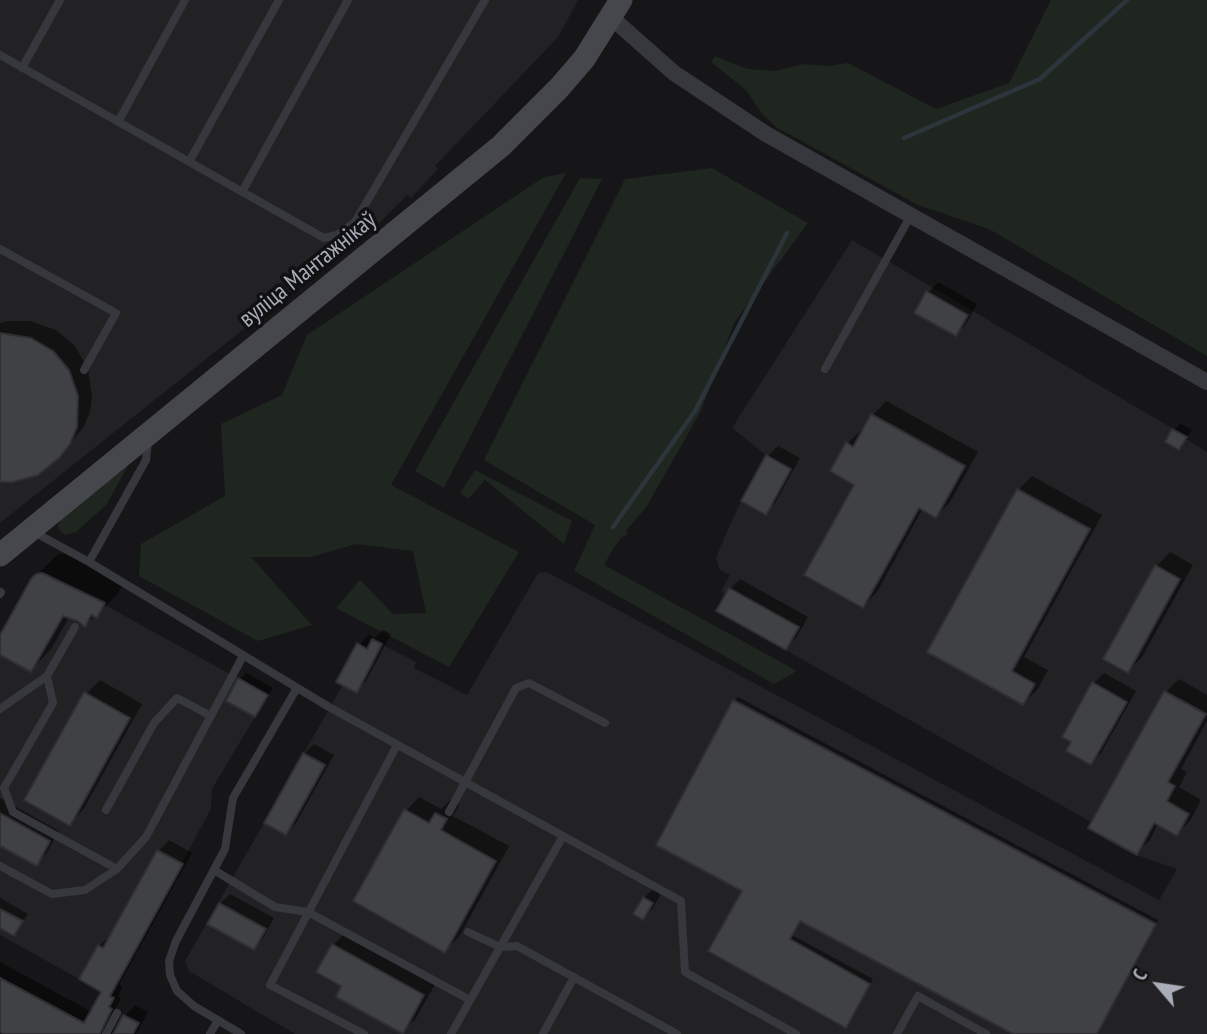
<!DOCTYPE html>
<meta charset="utf-8">
<style>
body{margin:0}
#map{position:relative;width:1207px;height:1034px;overflow:hidden;background:#161618;font-family:"PT Sans Narrow",sans-serif}
canvas{display:block}
.north{position:absolute;left:1123px;top:950px;width:70px;height:70px;-webkit-text-stroke:5px #111113;paint-order:stroke;rotate:299deg;font-size:19px;font-weight:700;line-height:28px;text-align:center;color:#a8adb8}
.north::after{content:'';display:block;margin:auto;width:24px;height:32px;background:#a8adb8;clip-path:polygon(50% 0,100% 100%,50% 72%,0 100%)}
</style>
<div id="map">
<canvas width="1207" height="1034"></canvas>
<div class="north">С</div>
</div>
<script>
const c = document.querySelector('canvas').getContext('2d');
c.lineJoin = 'round';
function paint(path, color) { c.fillStyle = color; c.fill(path, 'evenodd'); }
const poly = rows => new Path2D(rows.map(r => 'M' + r).join(''));
function stroke(path, color, width, dash) { c.strokeStyle = color; c.lineWidth = width; c.lineCap = dash ? 'butt' : 'round'; c.setLineDash(dash || []); c.stroke(path); }
function drawText(font, color, halo, rows, align = 'center') {
  c.font = font + ' "PT Sans Narrow",sans-serif'; c.lineWidth = 7; c.setLineDash([]); c.textBaseline = 'middle'; c.strokeStyle = halo; c.fillStyle = color; for (const [text, x, y, turn = 0] of rows) {
    c.save(); c.translate(x, y); c.rotate((+turn || 0) * Math.PI / 180); c.textAlign = isNaN(turn) ? turn : align; if (halo) c.strokeText(text, 0, 0); c.fillText(text, 0, 0); c.restore();
  }
}
const built = poly([
 [0,0,578,0,559,36,435,166,438,169,411,198,407,195,376,226,328,262,0,523],
 [852,240,1187,437,1186,439,1207,452,1207,1034,295,1034,189,971,185,961,342,686,336,682,357,643,367,648,372,639,416,662,414,668,467,695,538,573,547,572,1159,900,1177,869,1137,855,1088,828,1091,822,716,611,725,594,721,591,730,575,719,569,716,557,741,501,766,455,732,428],
 [47,573,268,695,212,789,211,809,110,996,0,935,0,635,31,579,36,574]
]);
const green = poly([
 [1051,0,1207,0,1207,356,989,229,918,205,776,127,763,115,746,90,711,62,715,56,747,69,775,71,803,64,827,66,848,63,936,109,1009,83],
 [712,168,808,223,734,323,701,411,647,506,626,531,628,534,621,538,613,549,604,565,797,671,774,684,574,571,595,525,484,460,625,179],
 [566,173,391,485,519,552,449,667,336,608,360,580,393,614,426,613,413,551,356,544,311,557,251,557,312,625,258,641,139,576,141,544,225,496,221,424,282,395,307,335,544,177],
 [580,178,602,179,444,488,415,471],
 [128,466,106,505,76,532,66,535,60,531,58,525,62,517],
 [475,470,572,521,564,544,485,480,468,499,460,493]
]);
const shadow = poly([
 [938,282,977,304,966,324,956,334,928,293],
 [7,321,30,321,56,330,75,346,88,369,92,396,90,412,83,428,59,456,0,480,0,323],
 [886,401,978,452,950,502,936,516,923,508,877,592,863,606,856,484,847,444,861,430,863,431,873,415],
 [1180,423,1192,430,1179,448,1167,441],
 [778,446,800,458,775,503,765,513,768,456],
 [1032,476,1102,515,1024,657,1048,670,1037,690,1023,703,929,651,1018,490],
 [1170,552,1193,565,1142,657,1128,671,1106,658,1157,566],
 [58,554,68,554,124,582,117,595,85,625,70,616,51,649,31,670,0,653,0,638,32,580],
 [740,579,808,617,796,638,786,648,730,589],
 [383,630,391,634,366,681,356,691,359,645,369,634,375,638],
 [246,673,273,688,261,708,255,715,240,679],
 [1104,673,1136,691,1101,753,1091,763,1094,683],
 [1179,679,1207,695,1207,721,1181,769,1187,772,1179,787,1201,800,1190,821,1176,834,1158,824,1150,840,1136,853,1166,692],
 [100,680,142,704,83,810,69,824,86,694],
 [738,697,1158,920,1097,1034,1017,1034,801,920,792,935,873,979,849,1022,744,890,734,701],
 [314,744,334,755,296,823,286,833,304,754],
 [419,797,441,809,450,800,459,805,453,816,509,846,459,937,445,950,406,811],
 [0,798,59,831,46,854,36,864,0,844],
 [169,840,192,853,119,985,123,987,118,996,121,998,110,1019,110,1026,117,1031,125,1016,135,1005,148,1012,136,1034,8,1034,0,1030,0,962,92,1012,104,991,99,946,110,936,112,937,159,851],
 [654,888,662,892,653,908,643,918,644,898],
 [230,894,274,918,263,938,253,948,220,904],
 [0,898,28,914,14,934,0,926],
 [347,931,437,981,416,1018,402,1032,344,985,333,945]
]);
const stream = poly([
 [904,138,1040,79,1127,0],
 [613,527,695,411,787,233]
]);
const building = poly([
 [926,291,968,315,956,336,914,313,926,291],
 [0,333,31,338,53,351,69,370,78,396,77,427,70,444,60,457,38,475,13,482,0,482,0,333],
 [871,414,965,466,936,518,919,508,863,608,804,575,854,485,830,471,846,442,853,447,871,414],
 [1172,429,1187,437,1179,450,1165,442,1172,429],
 [766,455,791,469,766,515,741,501,766,455],
 [1017,489,1090,529,1012,671,1035,684,1023,705,927,652,1017,489],
 [1155,565,1180,579,1128,673,1103,659,1155,565],
 [42,573,105,603,97,618,91,615,85,627,78,621,63,616,31,672,0,655,0,635,31,579,36,574,42,573],
 [729,588,799,627,786,650,716,611,729,588],
 [372,639,382,644,357,693,336,682,357,643,367,649,372,639],
 [238,678,268,695,255,717,226,701,238,678],
 [1092,682,1127,702,1091,765,1066,751,1071,742,1062,737,1092,682],
 [1164,691,1206,714,1168,782,1175,786,1167,801,1189,814,1177,836,1154,823,1137,855,1088,828,1164,691],
 [84,692,130,718,70,826,24,800,84,692],
 [733,700,1156,924,1097,1034,1013,1034,800,921,790,939,870,984,846,1028,708,951,742,891,656,845,733,700],
 [303,753,325,765,286,835,264,823,303,753],
 [404,809,429,823,435,813,447,819,441,830,496,861,445,953,353,901,404,809],
 [0,813,50,841,37,866,0,846,0,813],
 [157,850,183,864,110,996,114,998,109,1007,112,1009,100,1034,4,1034,0,1032,0,978,84,1023,101,992,79,979,98,945,103,948,157,850],
 [643,897,653,903,643,920,633,914,643,897],
 [219,903,266,929,254,950,207,924,219,903],
 [0,909,23,921,14,936,0,928,0,909],
 [332,944,424,995,403,1034,336,997,341,986,316,972,332,944],
 [123,1015,139,1023,133,1034,113,1034,123,1015]
]);
const lane = poly([
 [0,55,324,238,337,235,355,222,485,0],
 [22,68,60,0],
 [118,122,185,0],
 [189,162,279,0],
 [242,192,348,0],
 [0,249,116,313,84,370],
 [825,369,911,215],
 [32,531,89,562,329,707,681,901,685,972,796,1034],
 [89,562,146,460,148,440],
 [0,594,1,592],
 [47,676,53,703,4,788,13,812,117,869],
 [0,709,47,676,75,627],
 [106,810,154,723,177,698,211,716],
 [449,812,516,688,529,683,605,723],
 [0,866,52,894,85,890,117,869,146,837,243,656],
 [214,870,275,907,308,912,470,1000],
 [468,932,500,947,517,946,677,1034],
 [106,1034,117,1013],
 [210,1034,218,1020],
 [241,1034,194,1006,177,991,170,975,169,961,176,941,225,849,233,798,297,688],
 [364,1034,270,985,397,745],
 [451,1034,563,836],
 [543,1034,574,977],
 [897,1034,918,996,986,1034]
]);
const street = poly([
 [612,18,674,73,766,134,1207,382]
]);
const secondary = poly([
 [0,555,501,146,559,88,584,59,621,0]
]);
const streetNames = [
 ["вуліца Мантажнікаў",308,270,-39]
];
paint(built, '#222225');
paint(green, '#1e261f');
paint(shadow, '#0007');
stroke(stream, '#2c353c', 4.5);
paint(building, '#404145');
stroke(building, '#303034', 2);
stroke(lane, '#37383d', 8);
stroke(street, '#37383d', 16);
stroke(secondary, '#45474d', 23);
drawText('24px', '#a8adb8', '#111113', streetNames);
</script>
